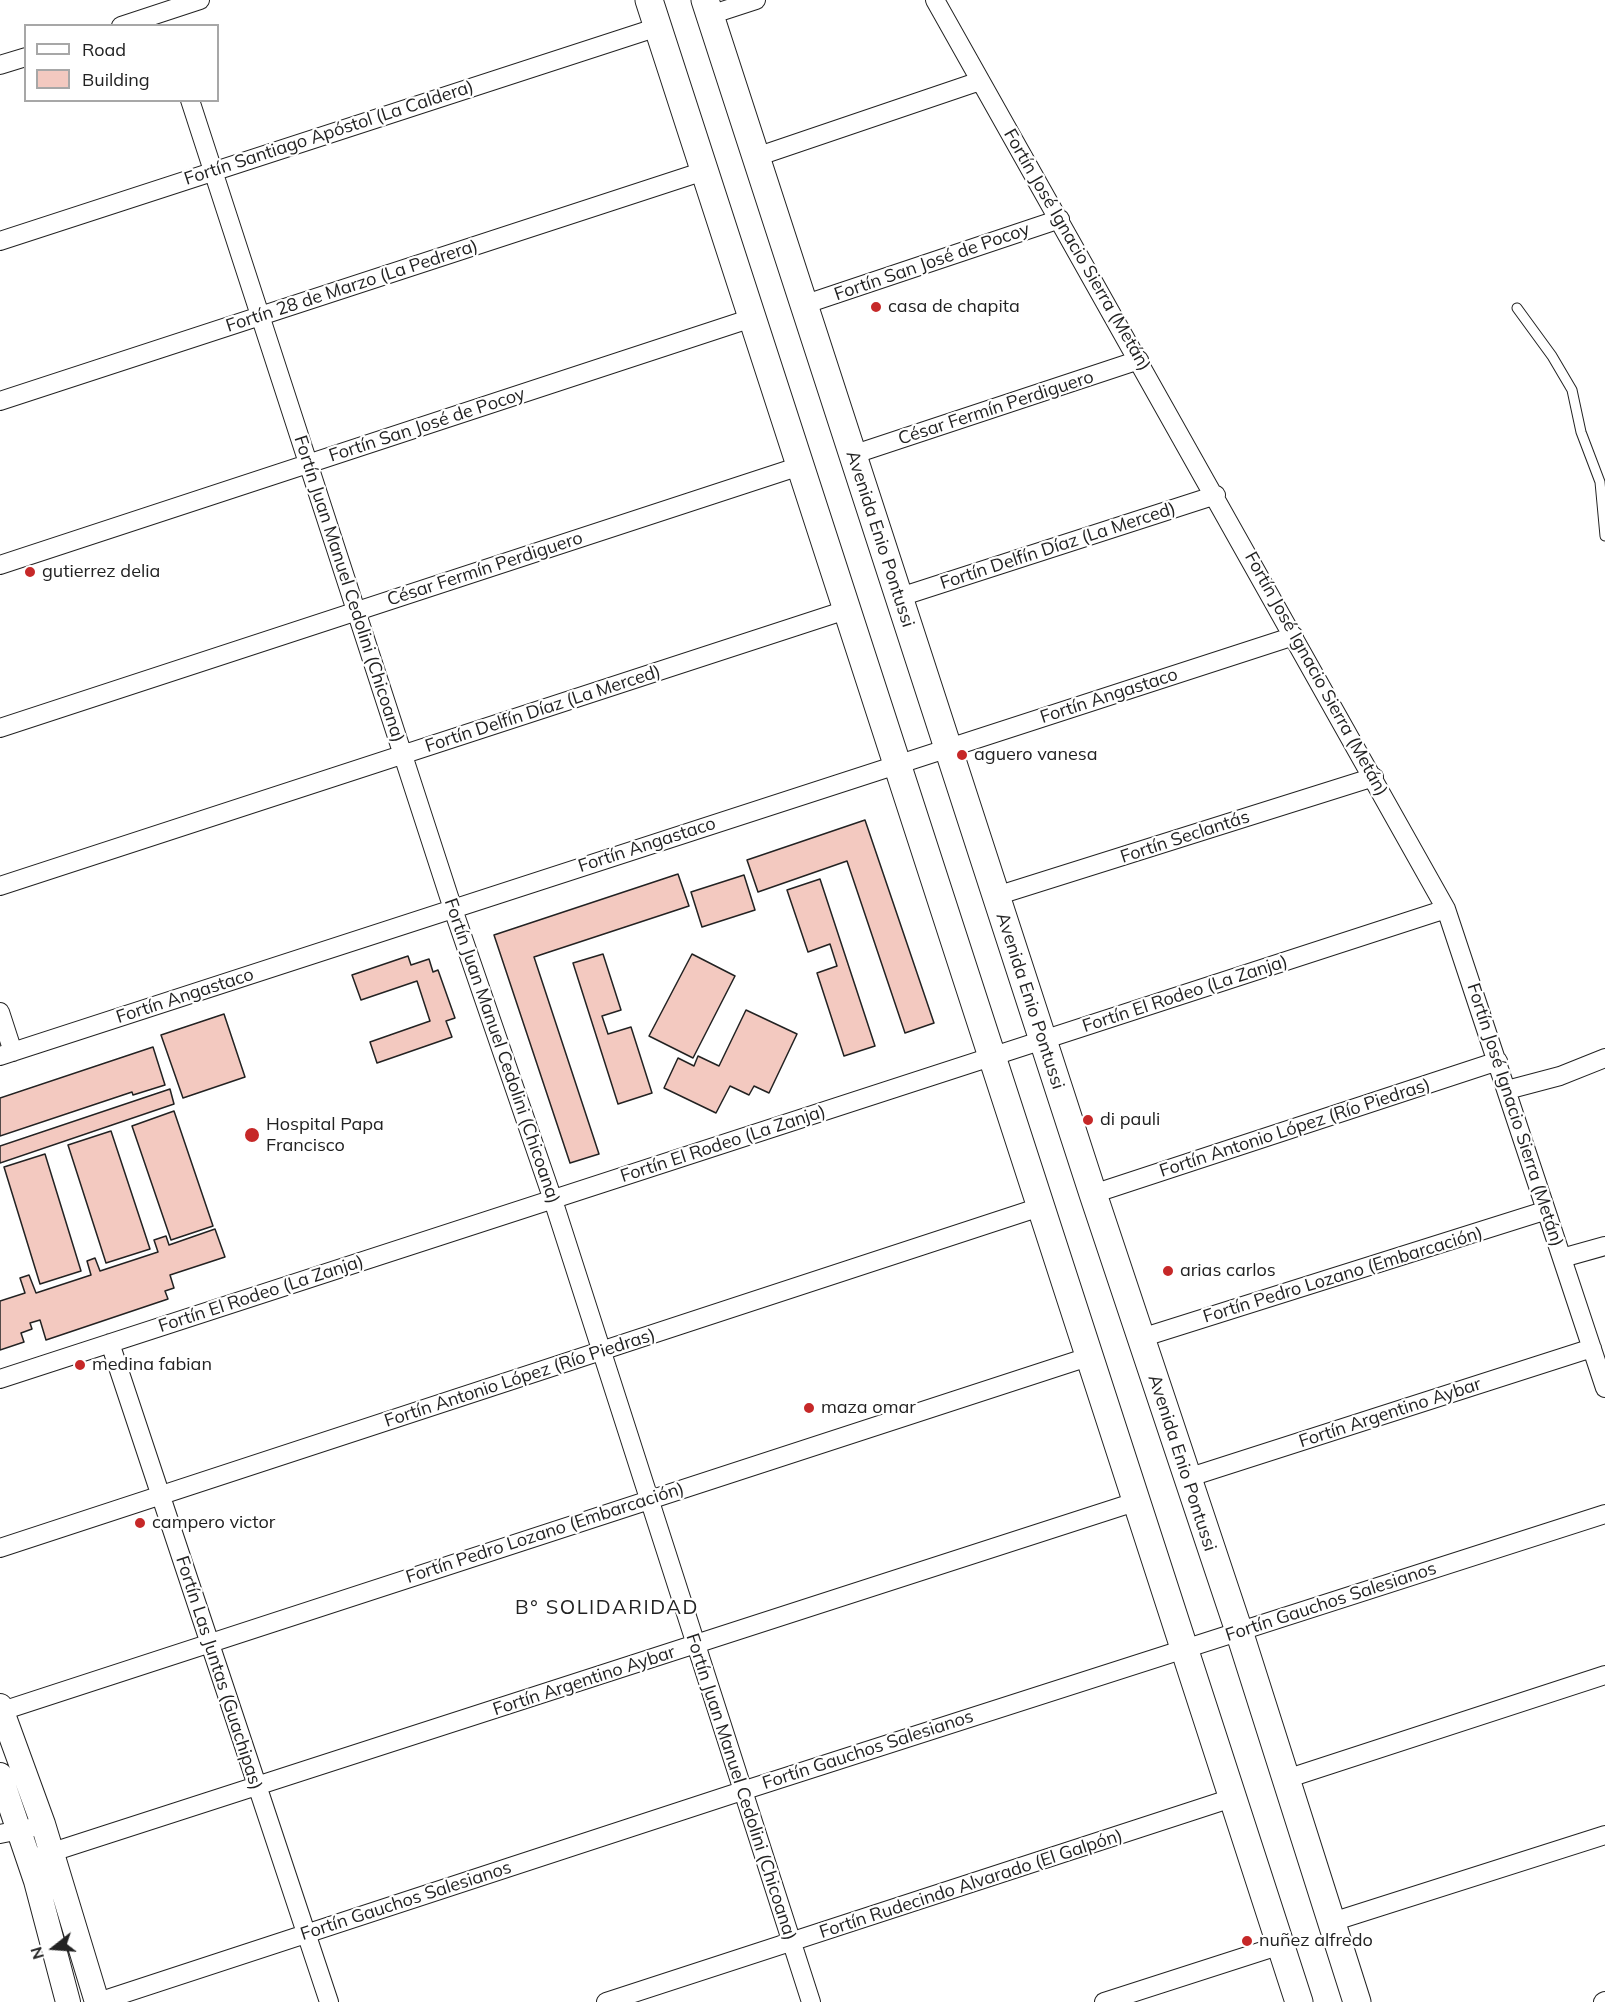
<!DOCTYPE html>
<meta charset="utf-8">
<style>
body{margin:0}
#map{position:relative;width:1605px;height:2002px;overflow:hidden;background:#fff;font-family:Mulish,sans-serif}
canvas{display:block}
.legend{position:absolute;left:24px;top:24px;width:195px;height:78px;box-sizing:border-box;background:#fff;border:2px solid #a7a7a7;margin:0;padding:8px 10px;list-style:none;font-size:18px;color:#222}
.legend li{display:flex;align-items:center;gap:12px;height:30px}
.legend b{width:30px;border:2px solid #a7a7a7}
.north{position:absolute;left:24px;top:1918px;width:60px;height:60px;-webkit-text-stroke:4px #fff;paint-order:stroke;rotate:253deg;font-size:16px;font-weight:700;line-height:24px;text-align:center;color:#222}
.north::after{content:'';display:block;margin:auto;width:21px;height:27px;background:#222;clip-path:polygon(50% 0,100% 100%,50% 72%,0 100%)}
</style>
<div id="map">
<canvas width="1605" height="2002"></canvas>
<ul class="legend">
<li><b style="height:8px;background:#fff"></b>Road</li>
<li><b style="height:16px;background:#f3c9c0"></b>Building</li>
</ul>
<div class="north">N</div>
</div>
<script>
const c = document.querySelector('canvas').getContext('2d');
c.lineJoin = 'round';
function paint(path, color) { c.fillStyle = color; c.fill(path, 'evenodd'); }
const poly = rows => new Path2D(rows.map(r => 'M' + r).join(''));
function stroke(path, color, width, dash) { c.strokeStyle = color; c.lineWidth = width; c.lineCap = dash ? 'butt' : 'round'; c.setLineDash(dash || []); c.stroke(path); }
function drawText(font, color, halo, rows, align = 'center') {
  c.font = font + ' Mulish,sans-serif'; c.lineWidth = 4.5; c.setLineDash([]); c.textBaseline = 'middle'; c.strokeStyle = halo; c.fillStyle = color; for (const [text, x, y, turn = 0] of rows) {
    c.save(); c.translate(x, y); c.rotate((+turn || 0) * Math.PI / 180); c.textAlign = isNaN(turn) ? turn : align; if (halo) c.strokeText(text, 0, 0); c.fillText(text, 0, 0); c.restore();
  }
}
const building = poly([
 [865,820,934,1023,905,1033,847,861,758,892,747,860,865,820],
 [678,874,689,906,534,957,599,1154,570,1163,494,935,678,874],
 [744,875,755,910,702,927,691,892,744,875],
 [820,879,875,1046,844,1056,817,973,837,966,830,944,808,952,787,890,820,879],
 [603,954,621,1010,602,1016,608,1034,631,1027,652,1093,618,1104,573,963,603,954],
 [692,954,735,976,693,1058,649,1036,692,954],
 [408,956,411,965,429,959,433,972,438,970,455,1018,446,1021,452,1037,377,1063,370,1042,430,1021,417,981,361,1000,352,975,408,956],
 [746,1010,797,1034,769,1093,754,1086,749,1095,730,1086,716,1113,664,1088,678,1058,694,1066,698,1056,719,1066,746,1010],
 [224,1014,245,1077,183,1098,161,1035,224,1014],
 [153,1047,165,1085,133,1095,132,1092,0,1136,0,1098,153,1047],
 [170,1089,174,1104,0,1163,0,1146,170,1089],
 [174,1111,213,1226,171,1240,132,1126,174,1111],
 [111,1131,150,1249,106,1263,68,1145,111,1131],
 [45,1154,81,1271,40,1284,4,1167,45,1154],
 [215,1229,225,1257,170,1275,174,1288,165,1291,168,1299,46,1340,40,1320,30,1323,32,1329,21,1333,24,1342,0,1350,0,1301,25,1293,20,1278,29,1275,36,1293,91,1275,87,1261,95,1258,100,1271,158,1252,154,1240,166,1236,169,1245,215,1229]
]);
const lane = poly([
 [1517,308,1552,356,1572,390,1581,432,1600,482,1605,536]
]);
const street = poly([
 [935,0,1446,909,1605,1388],
 [710,15,756,0],
 [121,26,200,0],
 [0,65,26,57],
 [190,100,453,909,553,1200,811,2002],
 [756,157,980,81],
 [0,241,658,27],
 [803,305,1060,219],
 [0,401,704,171],
 [852,455,1139,360],
 [0,565,752,318],
 [900,597,1216,495],
 [0,728,800,466],
 [0,886,846,610],
 [996,896,1374,777],
 [0,1012,13,1052],
 [0,1056,1294,636],
 [1507,1090,1560,1076,1605,1058],
 [1093,1194,1498,1061],
 [1562,1258,1605,1246],
 [1141,1338,1544,1211],
 [110,1343,329,2002],
 [0,1379,1446,909],
 [1187,1478,1592,1348],
 [0,1548,1040,1207],
 [2,1711,1088,1357],
 [1286,1779,1605,1675],
 [0,1834,30,1828],
 [40,1856,1138,1501],
 [1332,1922,1605,1835],
 [98,2002,742,1791,1605,1514],
 [606,2002,1232,1798],
 [1104,2002,1281,1945],
 [1603,2002,1605,2001]
]);
const secondary = poly([
 [0,1706,43,1824,97,2002],
 [0,1775,36,1881,68,2002]
]);
const primary = poly([
 [649,0,1299,2002],
 [705,0,1093,1194,1239,1631,1357,2002]
]);
const markers = [
 [876,307,6,"#c62828"],
 [30,572,6,"#c62828"],
 [962,755,6,"#c62828"],
 [1088,1120,6,"#c62828"],
 [252,1135,8,"#c62828"],
 [1168,1271,6,"#c62828"],
 [80,1365,6,"#c62828"],
 [809,1408,6,"#c62828"],
 [140,1523,6,"#c62828"],
 [1247,1941,6,"#c62828"]
];
const streetNames = [
 ["Fortín Santiago Apóstol (La Caldera)",329,133,-18],
 ["Fortín José Ignacio Sierra (Metán)",1077,250,60],
 ["Fortín San José de Pocoy",932,262,-19],
 ["Fortín 28 de Marzo (La Pedrera)",352,286,-18],
 ["César Fermín Perdiguero",996,408,-18],
 ["Fortín San José de Pocoy",427,425,-18],
 ["Avenida Enio Pontussi",880,539,72],
 ["Fortín Delfín Díaz (La Merced)",1058,546,-18],
 ["César Fermín Perdiguero",485,569,-18],
 ["Fortín Juan Manuel Cedolini (Chicoana)",349,589,72],
 ["Fortín José Ignacio Sierra (Metán)",1316,674,61],
 ["Fortín Angastaco",1109,696,-18],
 ["Fortín Delfín Díaz (La Merced)",543,709,-18],
 ["Fortín Seclantás",1185,837,-18],
 ["Fortín Angastaco",647,845,-18],
 ["Fortín El Rodeo (La Zanja)",1185,994,-18],
 ["Fortín Angastaco",185,996,-18],
 ["Avenida Enio Pontussi",1030,1001,72],
 ["Fortín Juan Manuel Cedolini (Chicoana)",502,1051,71],
 ["Fortín José Ignacio Sierra (Metán)",1515,1115,72],
 ["Fortín Antonio López (Río Piedras)",1295,1128,-18],
 ["Fortín El Rodeo (La Zanja)",723,1144,-18],
 ["Fortín Pedro Lozano (Embarcación)",1343,1275,-17],
 ["Fortín El Rodeo (La Zanja)",261,1294,-18],
 ["Fortín Antonio López (Río Piedras)",520,1378,-18],
 ["Fortín Argentino Aybar",1390,1413,-18],
 ["Avenida Enio Pontussi",1182,1463,72],
 ["Fortín Pedro Lozano (Embarcación)",545,1533,-18],
 ["Fortín Gauchos Salesianos",1331,1602,-18],
 ["Fortín Las Juntas (Guachipas)",219,1673,72],
 ["Fortín Argentino Aybar",584,1681,-18],
 ["Fortín Gauchos Salesianos",868,1750,-18],
 ["Fortín Juan Manuel Cedolini (Chicoana)",741,1787,72],
 ["Fortín Rudecindo Alvarado (El Galpón)",971,1884,-18],
 ["Fortín Gauchos Salesianos",406,1901,-18]
];
const poiNames = [
 ["casa de chapita",888,307],
 ["gutierrez delia",42,572],
 ["aguero vanesa",974,755],
 ["di pauli",1100,1120],
 ["Hospital Papa",266,1125],
 ["Francisco",266,1146],
 ["arias carlos",1180,1271],
 ["medina fabian",92,1365],
 ["maza omar",821,1408],
 ["campero victor",152,1523],
 ["nuñez alfredo",1259,1941]
];
const neighbourhoodNames = [
 ["B° SOLIDARIDAD",607,1608]
];
paint(building, '#f3c9c0');
stroke(building, '#222', 1.5);
stroke(lane, '#222', 11);
stroke(street, '#222', 20);
stroke(secondary, '#222', 26);
stroke(primary, '#222', 29);
stroke(lane, '#fff', 9);
stroke(street, '#fff', 18);
stroke(secondary, '#fff', 24);
stroke(primary, '#fff', 27);
for (const [x, y, r, color] of markers) { const dot = new Path2D(); dot.arc(x, y, r, 0, 2 * Math.PI); c.fillStyle = color; c.fill(dot); stroke(dot, '#fff', 2); }
drawText('18px', '#222', '#fff', streetNames);
drawText('18px', '#222', '#fff', poiNames, 'left');
c.letterSpacing = '1.5px';
drawText('20px', '#222', '#fff', neighbourhoodNames);
c.letterSpacing = '0px';
</script>
